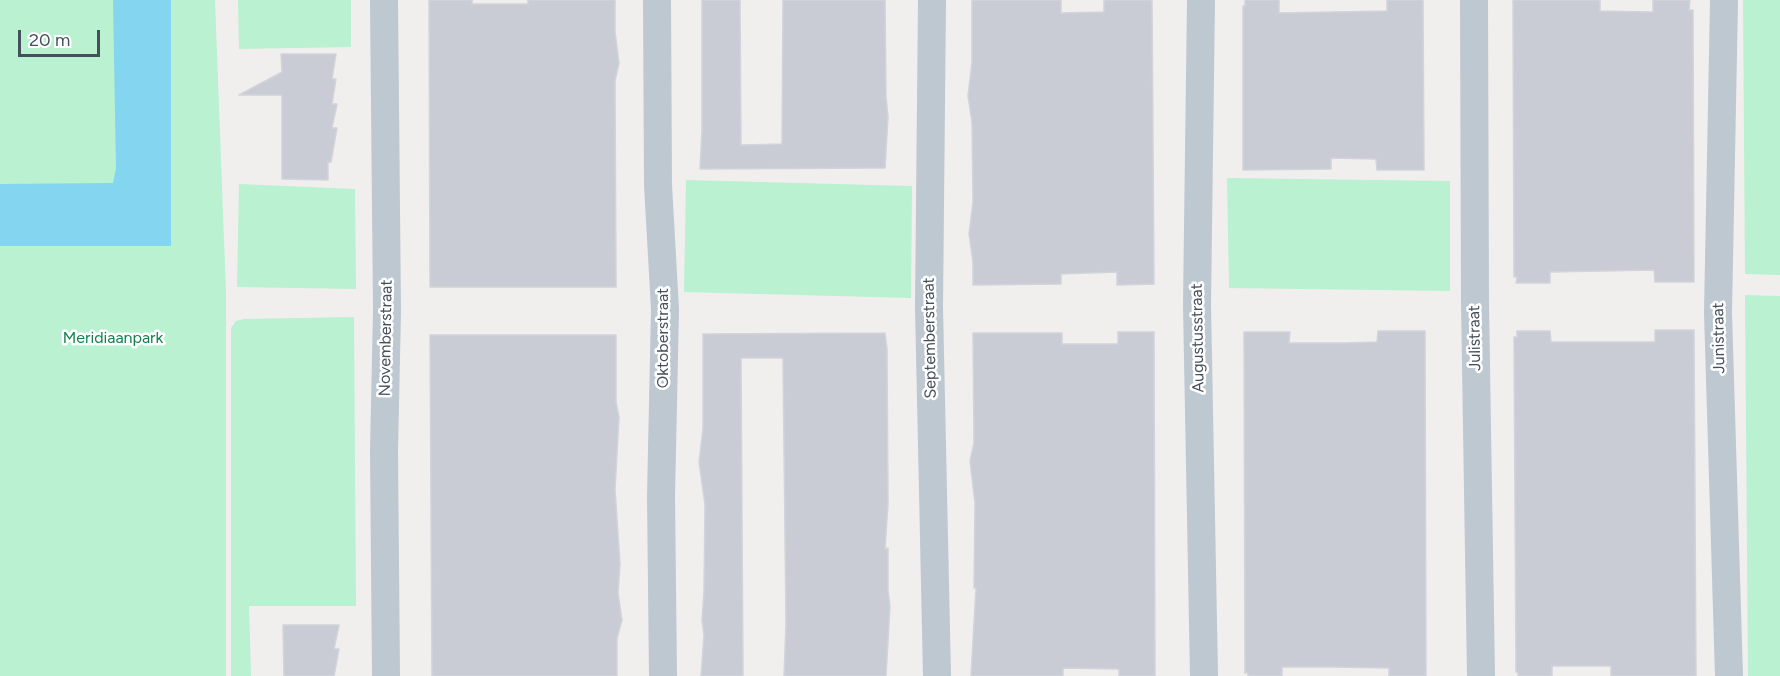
<!DOCTYPE html>
<style>
body{margin:0}
#map{position:relative;width:1780px;height:676px;overflow:hidden;background:#f1eeee;font-family:Figtree,sans-serif}
canvas{display:block}
.scale{position:absolute;left:18px;top:30px;width:82px;height:27px;box-sizing:border-box;border:3px solid #45505c;border-top:0;padding-left:8px;font-size:18px;line-height:21px;white-space:nowrap;color:#45505c;-webkit-text-stroke:4px #fff;paint-order:stroke}
</style>
<div id="map">
<canvas width="1780" height="676"></canvas>
<div class="scale">20 m</div>
</div>
<script>
const c = document.querySelector('canvas').getContext('2d');
c.lineJoin = 'round';
function paint(path, color) { c.fillStyle = color; c.fill(path, 'evenodd'); }
const poly = rows => new Path2D(rows.map(r => 'M' + r).join(''));
function stroke(path, color, width, dash) { c.strokeStyle = color; c.lineWidth = width; c.lineCap = dash ? 'butt' : 'round'; c.setLineDash(dash || []); c.stroke(path); }
function drawText(font, color, halo, rows, align = 'center') {
  c.font = font + ' Figtree,sans-serif'; c.lineWidth = 5; c.setLineDash([]); c.textBaseline = 'middle'; c.strokeStyle = halo; c.fillStyle = color; for (const [text, x, y, turn = 0] of rows) {
    c.save(); c.translate(x, y); c.rotate((+turn || 0) * Math.PI / 180); c.textAlign = isNaN(turn) ? turn : align; if (halo) c.strokeText(text, 0, 0); c.fillText(text, 0, 0); c.restore();
  }
}
const green = poly([
 [0,0,215,0,226,293,226,676,0,676],
 [238,0,351,0,351,47,239,49],
 [1743,0,1780,0,1780,275,1745,274],
 [1227,178,1450,181,1450,291,1229,288],
 [686,180,912,186,911,298,684,292],
 [239,184,355,189,356,289,237,287],
 [1745,295,1780,296,1780,676,1748,676],
 [354,317,356,606,249,606,251,676,231,676,231,328,236,321,244,319]
]);
const water = poly([
 [113,0,171,0,171,246,0,246,0,184,113,183,116,168]
]);
const building = poly([
 [429,0,472,0,472,4,528,4,528,0,615,0,615,32,619,63,615,81,616,287,430,287,429,0],
 [702,0,740,0,741,145,782,144,783,0,885,0,886,97,888,117,885,168,700,169,702,131,702,0],
 [972,0,1061,0,1061,13,1104,12,1104,0,1152,0,1154,284,1117,285,1117,272,1061,274,1061,284,973,285,973,262,969,234,973,202,972,122,968,96,972,62,972,0],
 [1245,0,1279,0,1279,13,1387,11,1387,0,1423,0,1424,170,1377,170,1376,159,1331,158,1331,169,1243,170,1243,6,1245,6,1245,0],
 [1513,0,1600,0,1600,11,1653,12,1653,0,1690,0,1689,10,1693,10,1694,282,1655,282,1654,270,1550,272,1550,283,1516,283,1517,277,1514,277,1513,0],
 [281,54,336,54,332,79,336,79,332,104,337,104,332,128,337,128,331,162,328,162,328,180,282,179,282,95,239,95,282,72,281,54],
 [1655,330,1694,330,1696,676,1611,676,1611,666,1552,666,1552,676,1518,676,1518,672,1516,672,1514,337,1517,337,1517,331,1550,331,1551,342,1655,342,1655,330],
 [1378,331,1425,331,1426,676,1389,676,1389,668,1332,667,1282,667,1282,676,1248,676,1248,673,1245,673,1244,332,1290,332,1289,343,1343,343,1377,342,1378,331],
 [1118,332,1154,332,1155,676,1119,676,1119,669,1063,668,1063,676,971,676,976,588,974,588,975,503,970,461,974,443,973,333,1062,333,1062,344,1118,344,1118,332],
 [885,333,887,349,888,504,885,549,888,548,888,591,890,606,886,676,784,676,786,623,783,358,741,358,743,676,701,676,704,635,702,620,704,592,705,505,699,462,703,429,703,334,885,333],
 [430,335,616,335,616,402,619,417,615,489,620,564,618,593,622,620,617,638,617,676,432,676,430,335],
 [283,625,339,625,334,649,339,649,334,676,284,676,283,625]
]);
const minor = poly([
 [384,0,387,312,384,450,386,676],
 [657,0,658,185,665,309,661,496,663,676],
 [932,0,929,307,937,676],
 [1201,0,1197,305,1204,676],
 [1474,0,1475,303,1481,676],
 [1724,0,1718,313,1729,676]
]);
const parkNames = [
 ["Meridiaanpark",113,338]
];
const streetNames = [
 ["Novemberstraat",386,338,-89],
 ["Oktoberstraat",663,338,-90],
 ["Septemberstraat",930,338,-91],
 ["Augustusstraat",1198,338,-91],
 ["Julistraat",1475,338,-91],
 ["Junistraat",1719,338,-91]
];
paint(green, '#b9f1d1');
paint(water, '#84d5f0');
paint(building, '#c9ccd4');
stroke(building, '#d1d4da', 1.5);
stroke(minor, '#bdc8d1', 28);
drawText('16px', '#12814e', '#fff', parkNames);
drawText('16px', '#45505c', '#fff', streetNames);
</script>
